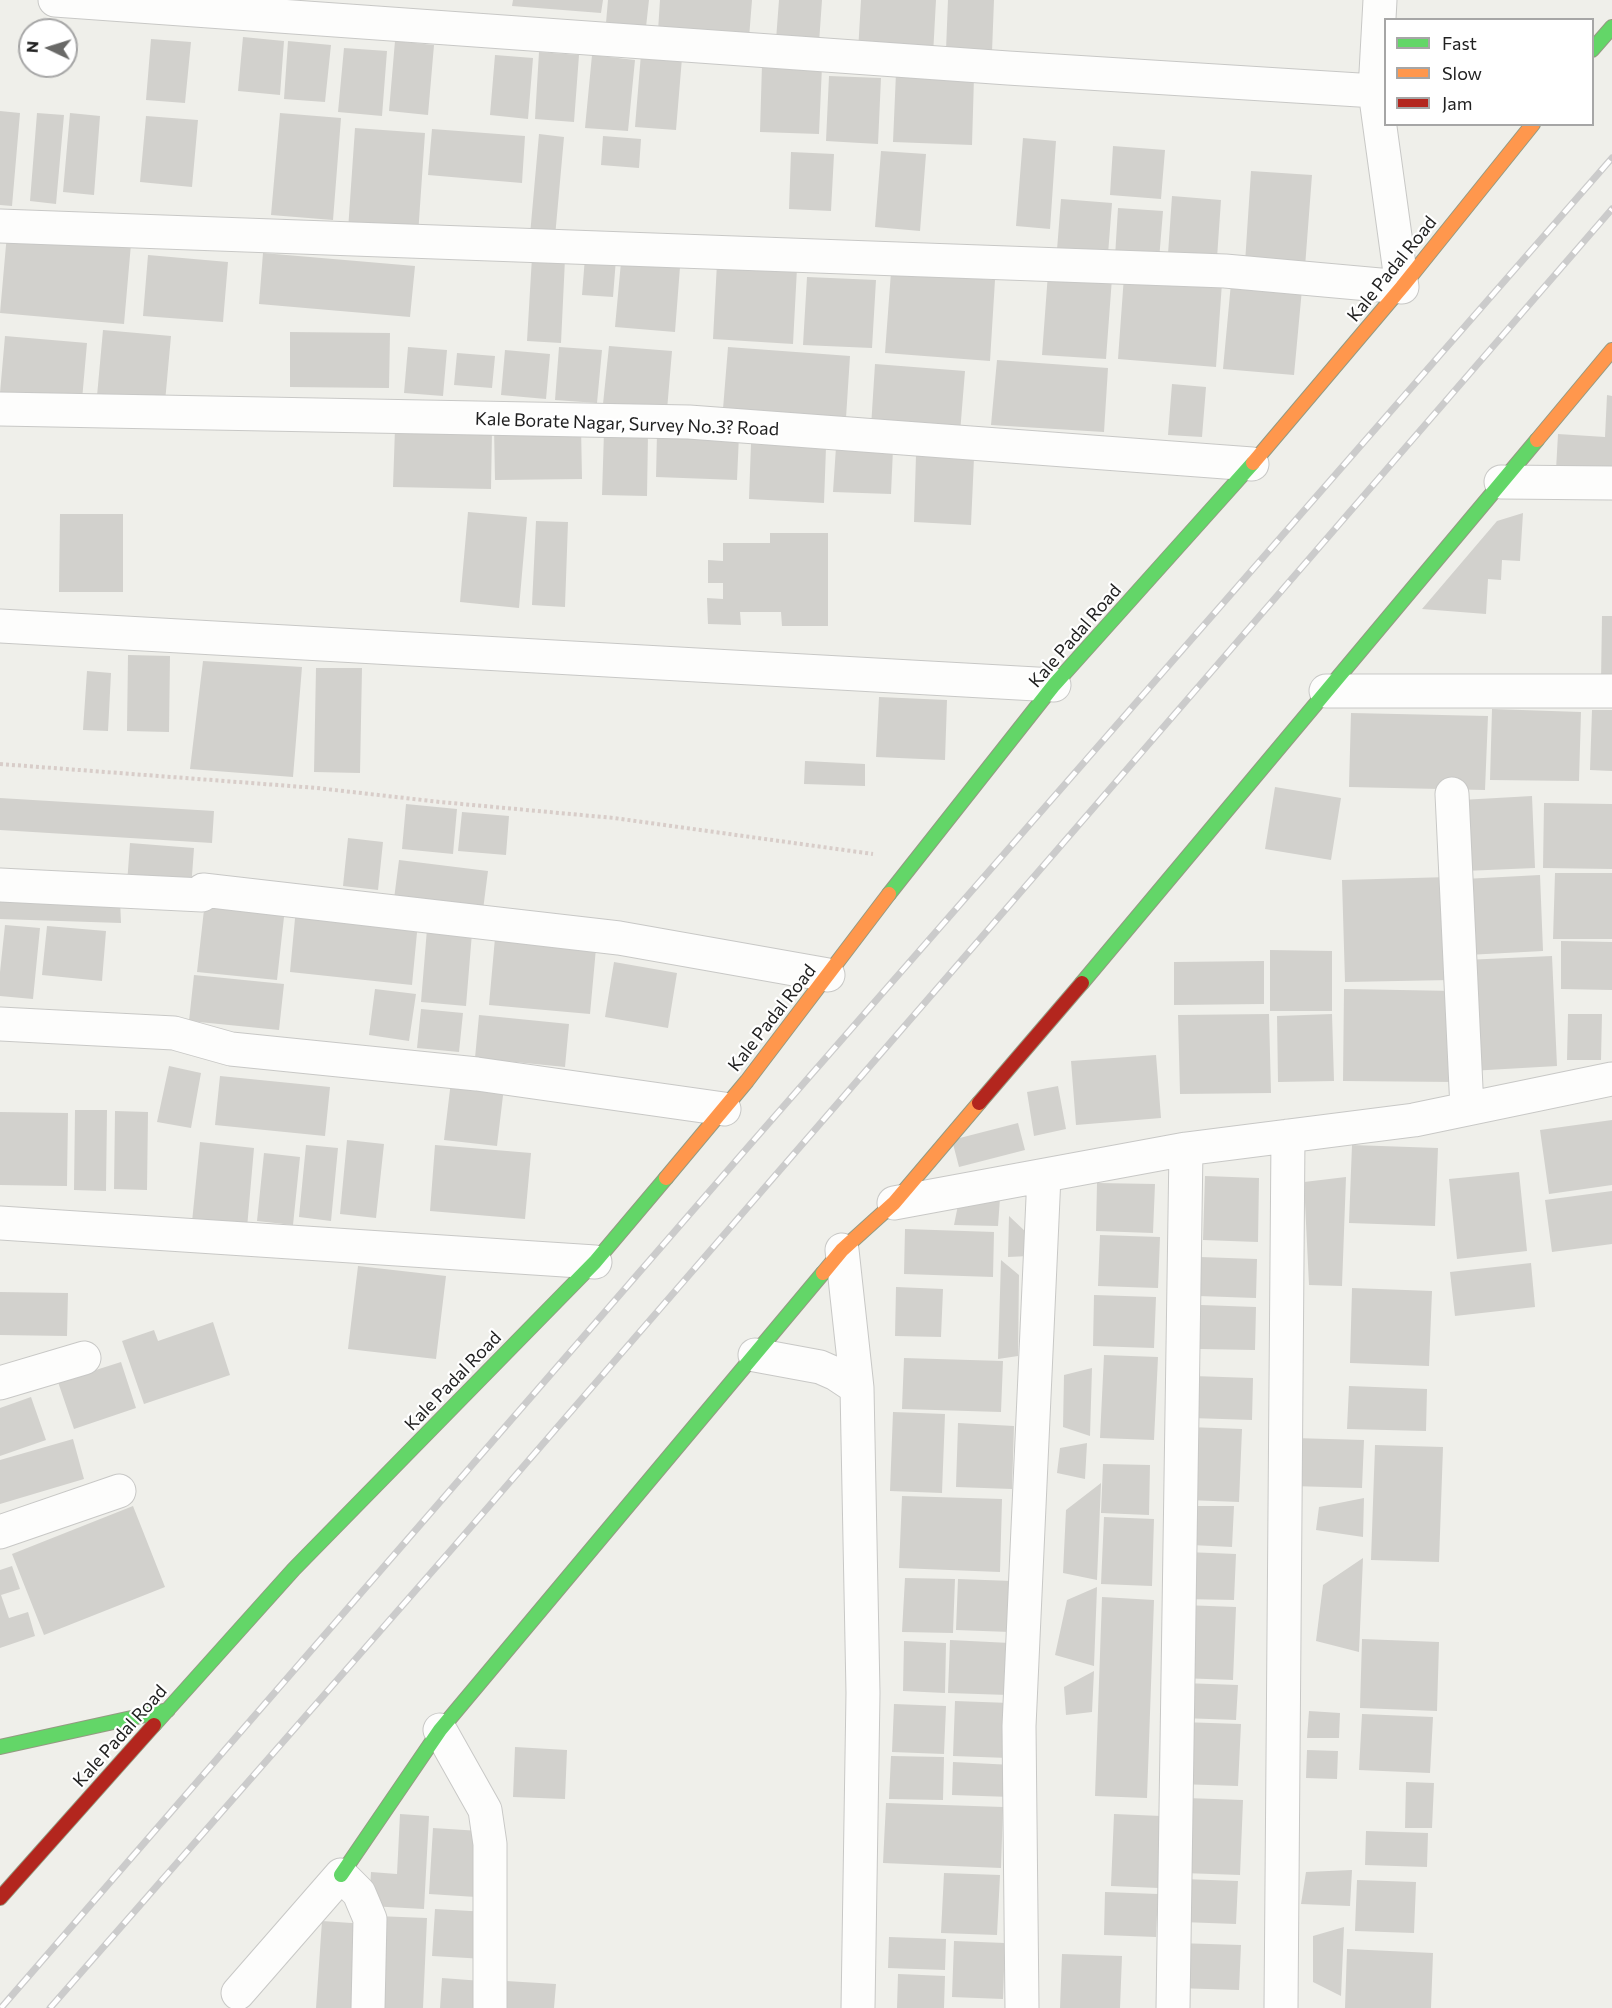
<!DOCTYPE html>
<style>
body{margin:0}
#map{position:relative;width:1612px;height:2008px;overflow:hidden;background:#efefea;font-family:Commissioner,sans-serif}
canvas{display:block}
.legend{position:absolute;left:1384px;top:18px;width:210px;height:108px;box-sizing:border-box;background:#fff;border:2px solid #a6a6a6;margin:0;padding:8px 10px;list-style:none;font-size:18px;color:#212121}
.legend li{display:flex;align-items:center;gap:12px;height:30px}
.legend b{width:30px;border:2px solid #a6a6a6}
.north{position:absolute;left:18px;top:18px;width:60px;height:60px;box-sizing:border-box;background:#fff;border:2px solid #a6a6a6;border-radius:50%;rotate:274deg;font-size:16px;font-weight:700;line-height:24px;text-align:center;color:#212121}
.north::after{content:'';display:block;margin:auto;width:21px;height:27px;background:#696967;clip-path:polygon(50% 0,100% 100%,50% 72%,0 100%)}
</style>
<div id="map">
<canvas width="1612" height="2008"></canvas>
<ul class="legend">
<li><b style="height:8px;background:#63d668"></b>Fast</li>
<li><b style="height:8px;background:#ff974d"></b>Slow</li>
<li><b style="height:8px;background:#b3261e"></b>Jam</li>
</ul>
<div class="north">N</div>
</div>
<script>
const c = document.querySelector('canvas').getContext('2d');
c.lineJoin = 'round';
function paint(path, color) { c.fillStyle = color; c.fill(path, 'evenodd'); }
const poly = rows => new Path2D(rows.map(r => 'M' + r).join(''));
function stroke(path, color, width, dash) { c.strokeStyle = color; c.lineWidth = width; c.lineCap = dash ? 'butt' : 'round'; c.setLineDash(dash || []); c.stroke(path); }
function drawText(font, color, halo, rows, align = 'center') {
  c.font = font + ' Commissioner,sans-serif'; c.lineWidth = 4.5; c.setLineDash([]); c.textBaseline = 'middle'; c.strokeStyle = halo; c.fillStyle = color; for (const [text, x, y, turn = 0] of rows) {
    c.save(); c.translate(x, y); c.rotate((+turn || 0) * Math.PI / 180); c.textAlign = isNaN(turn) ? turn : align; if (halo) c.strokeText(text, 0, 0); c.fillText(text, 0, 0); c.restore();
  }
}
const building = poly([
 [513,0,603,0,601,13,512,6],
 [608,0,649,0,646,27,606,23],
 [660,0,752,0,749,38,658,31],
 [779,0,822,0,819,43,776,40],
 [861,0,936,0,933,55,858,52],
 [948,0,994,0,992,52,946,50],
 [243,37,284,41,280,95,238,91],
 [151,39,191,42,185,103,146,100],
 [288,41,331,45,325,102,284,99],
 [395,41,434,45,428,115,389,111],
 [344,48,387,51,382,116,338,112],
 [539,52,579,55,574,122,535,119],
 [641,54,682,58,676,130,635,127],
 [495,55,533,58,528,119,490,115],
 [592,55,635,60,628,131,585,128],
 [762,64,822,66,819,134,760,132],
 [896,73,974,77,972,145,893,142],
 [829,76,881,78,878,144,826,141],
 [0,111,20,113,12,206,0,205],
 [37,113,64,115,56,204,30,201],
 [70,113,100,116,94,195,63,192],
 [280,113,341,118,333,220,271,215],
 [146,116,198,120,192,187,140,182],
 [355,128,425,133,418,235,348,230],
 [432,129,525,136,522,183,428,175],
 [539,134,564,137,555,237,530,235],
 [603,136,641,139,639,168,601,165],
 [1023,138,1056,141,1050,229,1016,226],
 [1113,146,1165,150,1161,199,1110,195],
 [881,151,926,154,920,231,875,227],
 [791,152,834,154,831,211,789,209],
 [1251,171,1312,175,1305,267,1245,263],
 [1172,196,1221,200,1217,258,1168,254],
 [1061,199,1112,203,1108,254,1057,250],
 [1118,208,1163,211,1159,260,1115,257],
 [7,234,131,244,124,324,0,313],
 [263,253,415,266,410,317,259,304],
 [148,255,228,262,223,322,143,316],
 [532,257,565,259,561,343,527,341],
 [585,257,616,259,613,297,582,295],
 [621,262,680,267,675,332,615,327],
 [717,263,797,268,793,344,713,339],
 [891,272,995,280,990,361,885,353],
 [1048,273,1112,278,1106,359,1042,355],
 [1124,276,1222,283,1216,367,1118,359],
 [807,277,876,280,872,348,803,345],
 [1231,283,1302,289,1294,375,1223,369],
 [103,330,171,336,165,402,97,396],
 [290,332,390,333,389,388,290,387],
 [5,336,87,343,82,400,0,393],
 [609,346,672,351,667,410,603,404],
 [408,347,447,350,443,396,404,393],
 [559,347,602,350,597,403,555,400],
 [728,347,850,356,846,418,723,409],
 [505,350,550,354,546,399,501,395],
 [457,353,495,356,492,388,454,385],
 [997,360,1108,368,1104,432,991,425],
 [875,364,965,371,960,433,871,427],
 [1172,384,1206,387,1202,437,1168,435],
 [1607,395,1612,396,1612,473,1556,470,1558,434,1605,437],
 [581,426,582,479,495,480,494,427],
 [395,428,492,430,491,489,393,487],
 [604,432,648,434,647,496,602,495],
 [657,433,739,435,737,480,656,477],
 [751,444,826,447,824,503,749,499],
 [836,447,893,449,891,494,833,492],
 [916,455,974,458,971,525,914,522],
 [468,512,527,517,519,608,460,602],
 [1523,513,1520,561,1502,560,1501,580,1488,579,1486,614,1422,609,1497,521],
 [60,514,123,514,123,592,59,592],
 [536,521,568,522,565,607,532,605],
 [770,533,828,533,828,626,782,626,781,612,740,612,741,625,708,624,707,598,723,599,723,583,708,583,708,560,723,561,723,543,770,543],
 [1602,616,1612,616,1612,682,1601,682],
 [128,655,170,656,169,732,127,731],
 [203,661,302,667,293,777,190,769],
 [316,668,362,668,360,773,314,772],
 [87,671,111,673,108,731,83,730],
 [879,697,947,700,945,760,876,757],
 [1492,709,1581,712,1579,781,1490,780],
 [1592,710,1612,710,1612,771,1590,770],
 [1351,713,1488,716,1485,790,1349,787],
 [805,761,865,764,865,786,804,784],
 [1275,787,1341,798,1331,860,1265,849],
 [1532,796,1535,868,1464,871,1461,800],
 [0,798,214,811,212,843,0,830],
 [1544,803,1612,804,1612,869,1543,868],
 [406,804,457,809,453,854,402,849],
 [462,812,509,816,506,855,458,851],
 [348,838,383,842,378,890,343,886],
 [130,843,194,848,191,889,127,884],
 [399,860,488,871,483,910,394,899],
 [1555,873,1612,873,1612,939,1553,939],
 [1540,875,1543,951,1467,955,1464,879],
 [1449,877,1451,980,1345,982,1342,880],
 [0,895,120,900,121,923,0,919],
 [205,901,285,908,277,980,197,972],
 [296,908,418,922,412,985,290,972],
 [5,925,40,928,33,999,0,996,0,972],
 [47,926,106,931,102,981,42,975],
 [427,929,472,933,466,1006,421,1002],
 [495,938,596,948,590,1014,489,1005],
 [1561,941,1612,942,1612,990,1561,989],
 [1270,950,1332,951,1332,1011,1270,1011],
 [1552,956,1557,1066,1470,1071,1465,960],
 [1264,961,1264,1004,1174,1005,1174,962],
 [614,962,677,973,668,1028,605,1017],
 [194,975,284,984,279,1030,189,1021],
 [375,989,416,994,409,1041,369,1035],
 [1344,989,1456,991,1455,1082,1343,1081],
 [421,1009,463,1013,459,1052,417,1048],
 [1269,1014,1271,1093,1180,1094,1178,1015],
 [1332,1014,1334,1081,1278,1082,1277,1016],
 [1568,1014,1602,1014,1601,1060,1567,1060],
 [479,1015,569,1024,565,1067,475,1058],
 [1156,1055,1161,1118,1076,1125,1071,1061],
 [169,1066,201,1073,191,1128,157,1122],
 [220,1076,330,1087,325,1136,215,1125],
 [451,1081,504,1087,497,1146,444,1140],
 [1058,1086,1066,1129,1034,1136,1027,1092],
 [75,1110,107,1110,106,1191,74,1190],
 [115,1111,148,1112,147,1190,114,1189],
 [0,1112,68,1113,67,1186,0,1185],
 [1612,1120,1612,1185,1549,1194,1540,1130],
 [1018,1123,1025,1150,959,1167,952,1140],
 [347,1140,384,1144,376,1218,340,1214],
 [200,1142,254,1148,247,1228,192,1222],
 [306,1145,338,1148,331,1221,299,1217],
 [435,1145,531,1153,525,1219,430,1211],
 [1352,1145,1438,1148,1435,1226,1349,1223],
 [264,1153,300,1157,293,1225,257,1221],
 [1519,1172,1527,1251,1457,1259,1449,1179],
 [1205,1176,1259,1178,1258,1242,1203,1240],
 [1346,1177,1342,1286,1309,1285,1304,1182],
 [1097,1183,1155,1184,1153,1233,1096,1231],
 [1612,1191,1612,1244,1552,1252,1545,1200],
 [1000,1198,998,1226,954,1225,958,1205],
 [1009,1216,1027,1233,1029,1256,1008,1257],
 [905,1229,994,1232,993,1277,904,1274],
 [1100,1235,1160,1237,1158,1288,1098,1286],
 [1200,1257,1257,1259,1256,1298,1198,1296],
 [1001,1260,1019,1275,1018,1356,998,1359],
 [1531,1263,1535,1307,1455,1316,1450,1272],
 [358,1266,446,1276,436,1359,348,1349],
 [896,1287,943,1289,941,1337,895,1336],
 [1352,1288,1432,1291,1429,1366,1350,1363],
 [0,1292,68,1293,67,1336,0,1335],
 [1094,1295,1156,1297,1154,1348,1093,1346],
 [1201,1305,1256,1307,1255,1350,1199,1349],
 [213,1322,230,1375,144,1404,122,1341,154,1330,158,1341],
 [1104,1355,1158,1357,1154,1440,1100,1438],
 [904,1358,1003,1361,1001,1412,902,1409],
 [121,1362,136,1408,74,1429,58,1382],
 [1092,1368,1090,1436,1063,1427,1064,1375],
 [1193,1376,1253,1378,1252,1420,1192,1418],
 [1349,1386,1427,1389,1426,1431,1347,1429],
 [31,1397,46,1440,0,1456,0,1408],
 [893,1412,945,1414,942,1493,890,1491],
 [958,1423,1014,1426,1012,1489,956,1487],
 [1189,1427,1242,1429,1239,1502,1187,1500],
 [1294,1438,1364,1440,1362,1488,1292,1486],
 [73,1439,84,1479,0,1504,0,1460],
 [1087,1443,1085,1479,1057,1473,1060,1448],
 [1375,1445,1443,1447,1439,1562,1371,1560],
 [1103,1464,1150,1465,1149,1515,1101,1513],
 [1101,1483,1097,1580,1063,1573,1066,1510],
 [902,1496,1002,1499,1000,1572,899,1568],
 [1364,1498,1363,1537,1316,1530,1319,1507],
 [133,1506,165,1587,44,1635,12,1554],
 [1192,1506,1234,1506,1232,1547,1191,1545],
 [1104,1517,1154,1519,1152,1586,1101,1584],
 [1186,1552,1236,1554,1234,1600,1184,1599],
 [1363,1558,1359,1652,1316,1641,1323,1585],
 [12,1566,20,1589,1,1595,9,1618,28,1612,35,1636,0,1648,0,1570],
 [905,1578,955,1579,953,1633,902,1632],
 [958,1579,1012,1581,1010,1632,956,1630],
 [1097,1587,1094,1666,1055,1655,1067,1600],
 [1102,1597,1154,1600,1147,1798,1095,1796],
 [1183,1605,1236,1607,1233,1680,1180,1678],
 [1362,1639,1439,1642,1437,1711,1360,1708],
 [950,1640,1010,1643,1008,1695,948,1693],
 [904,1641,946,1643,945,1693,903,1691],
 [1094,1671,1092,1712,1066,1715,1064,1687],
 [1183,1683,1238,1685,1236,1720,1182,1718],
 [955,1701,1010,1703,1008,1758,953,1756],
 [894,1704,946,1706,944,1754,892,1752],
 [1309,1711,1340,1713,1339,1738,1307,1738],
 [1362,1714,1433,1717,1430,1773,1359,1770],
 [1181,1722,1241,1724,1238,1786,1178,1784],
 [515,1747,567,1750,565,1799,513,1797],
 [1307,1750,1338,1751,1337,1779,1306,1778],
 [891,1756,944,1757,943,1800,889,1799],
 [953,1762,1013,1765,1011,1797,952,1795],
 [1406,1782,1434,1783,1432,1828,1405,1828],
 [1186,1798,1243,1800,1240,1875,1183,1873],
 [886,1803,1003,1807,1001,1868,883,1863],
 [400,1814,429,1816,424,1909,369,1906,371,1872,397,1874],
 [1114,1814,1161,1816,1159,1888,1111,1886],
 [433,1828,480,1831,476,1897,429,1894],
 [1366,1831,1428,1833,1427,1867,1365,1865],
 [1352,1870,1350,1906,1301,1904,1306,1872],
 [944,1873,1000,1875,997,1935,941,1933],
 [1183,1879,1238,1881,1236,1924,1182,1922],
 [1357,1880,1416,1882,1414,1933,1355,1931],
 [1105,1892,1158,1894,1156,1937,1104,1935],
 [435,1909,488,1912,485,1959,432,1956],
 [376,1916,427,1918,423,2008,373,2008],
 [322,1921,366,1924,361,2008,316,2008],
 [1344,1927,1341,1996,1313,1982,1313,1936],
 [889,1937,946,1939,945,1970,888,1968],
 [954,1941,1005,1943,1003,1999,952,1997],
 [1177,1943,1241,1945,1239,1990,1176,1988],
 [1347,1949,1433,1953,1431,2008,1345,2008],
 [1062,1954,1122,1956,1120,2008,1060,2008],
 [898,1974,945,1976,944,2008,897,2008],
 [442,1978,482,1981,481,2008,440,2008],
 [506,1981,556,1984,554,2008,504,2008]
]);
const path = poly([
 [0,764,317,788,440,802,614,818,873,854]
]);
const street = poly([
 [55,0,1008,68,1375,91],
 [0,226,1225,271,1402,287,1375,91,1380,0],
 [0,409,689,422,1252,464],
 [1501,482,1612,483],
 [0,626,1054,685],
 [1326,691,1612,691],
 [1452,794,1467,1109],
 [0,885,202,895,203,890,619,938,828,975],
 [0,1024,174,1033,231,1049,477,1074,724,1109],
 [894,1203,1186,1149,1414,1120,1612,1079],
 [0,1223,595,1262],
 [842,1250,857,1388,863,1693,858,2008],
 [755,1355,820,1367,836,1374,857,1388],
 [0,1383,84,1358],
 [0,1532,119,1491],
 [440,1730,485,1810,490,1844,490,2008],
 [238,1993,341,1875,359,1893,370,1919,368,2008],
 [1022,2008,1019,1726,1044,1176],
 [1173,2008,1186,1149],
 [1281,2008,1288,1136]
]);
const fast = poly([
 [1592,50,1612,27],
 [889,894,1054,685,1253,463],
 [1082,983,1537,440],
 [154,1725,294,1569,595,1262,666,1178],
 [0,1747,168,1710],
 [341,1875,440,1730,823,1273]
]);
const slow = poly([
 [1537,440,1612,350],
 [1253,463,1402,287,1533,124],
 [666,1178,747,1081,889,894],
 [823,1273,842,1250,894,1203,979,1103]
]);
const jam = poly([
 [979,1103,1082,983],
 [0,1898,154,1725]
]);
const rail = poly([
 [1,2008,741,1155,1612,158],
 [50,2008,451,1550,1612,209]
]);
const streetNames = [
 ["Kale Padal Road",1392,269,-51],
 ["Kale Borate Nagar, Survey No.3? Road",627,424,2],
 ["Kale Padal Road",1075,636,-49],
 ["Kale Padal Road",772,1018,-52],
 ["Kale Padal Road",453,1381,-46],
 ["Kale Padal Road",120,1736,-48]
];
paint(building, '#d2d1cd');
stroke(street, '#c8c8c6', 35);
stroke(fast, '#949a82', 16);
stroke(slow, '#949a82', 16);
stroke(jam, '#949a82', 16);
stroke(path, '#d8cdc9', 4, [3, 3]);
stroke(street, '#fdfdfc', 33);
stroke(fast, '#63d668', 14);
stroke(slow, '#ff974d', 14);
stroke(jam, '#b3261e', 14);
stroke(rail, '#cbcbcb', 7);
stroke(rail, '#fff', 4.5, [14]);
drawText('18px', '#212121', '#fff', streetNames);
</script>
